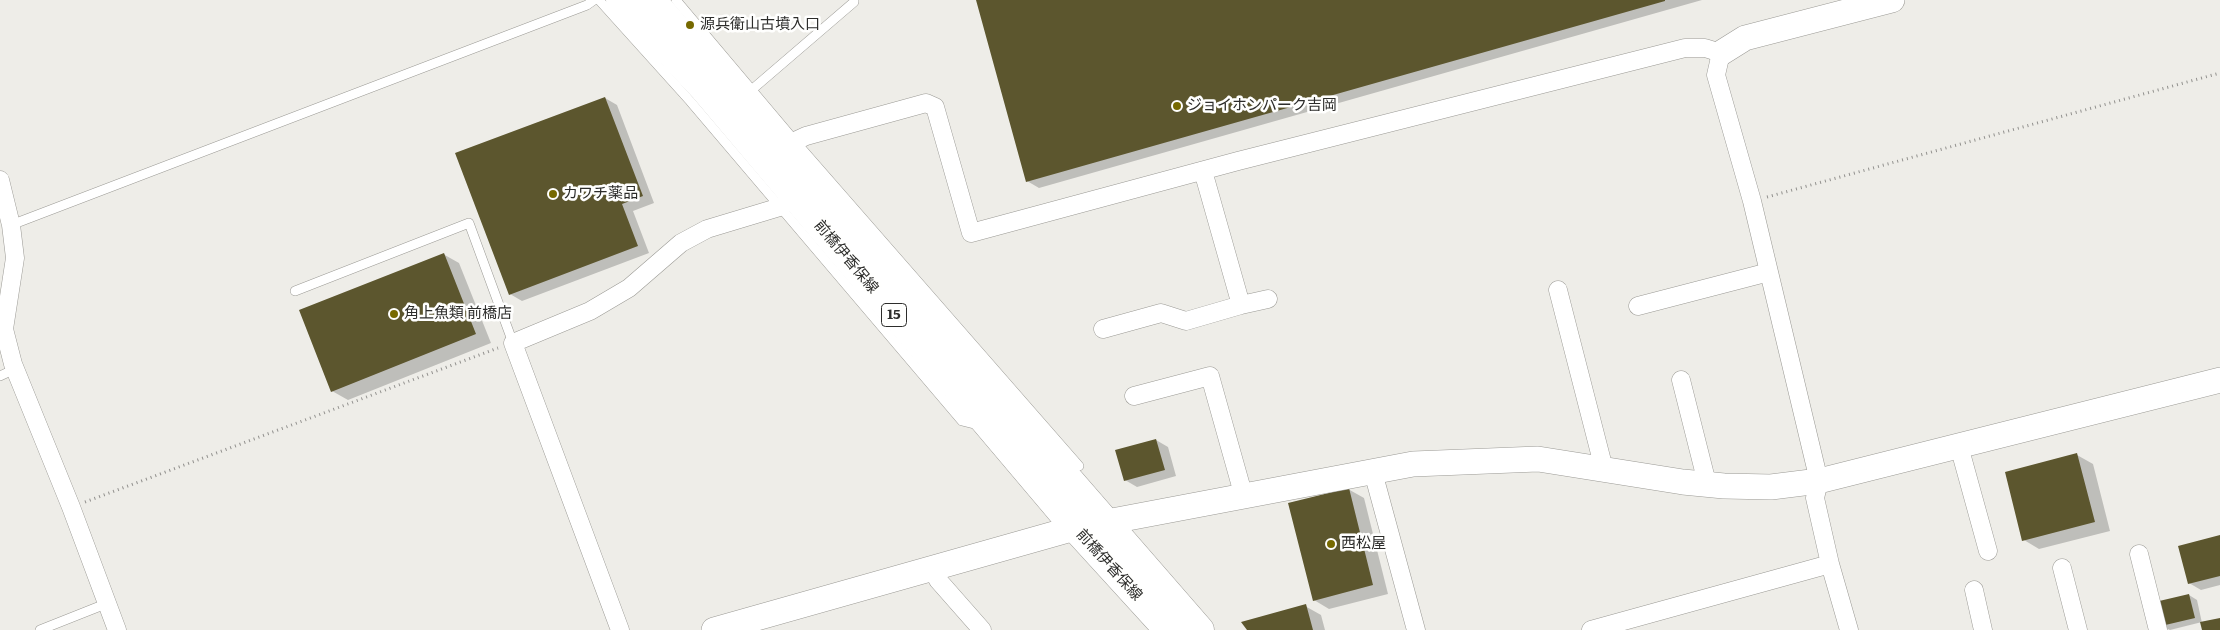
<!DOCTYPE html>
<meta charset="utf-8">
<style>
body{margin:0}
canvas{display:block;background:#eeede8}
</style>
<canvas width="2220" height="630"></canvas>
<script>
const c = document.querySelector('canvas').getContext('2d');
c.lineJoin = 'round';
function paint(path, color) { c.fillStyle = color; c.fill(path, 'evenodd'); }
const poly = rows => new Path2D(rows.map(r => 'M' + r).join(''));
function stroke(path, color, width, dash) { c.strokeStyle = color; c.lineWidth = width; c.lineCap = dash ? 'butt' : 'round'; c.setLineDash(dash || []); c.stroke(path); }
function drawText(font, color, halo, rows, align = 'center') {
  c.font = font + ' Literata,"Noto Sans JP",serif'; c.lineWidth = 5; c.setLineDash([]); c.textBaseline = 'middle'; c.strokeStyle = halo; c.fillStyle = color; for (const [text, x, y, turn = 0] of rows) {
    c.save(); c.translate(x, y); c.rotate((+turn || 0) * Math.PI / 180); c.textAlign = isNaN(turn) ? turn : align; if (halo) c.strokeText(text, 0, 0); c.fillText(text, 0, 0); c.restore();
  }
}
const shadow = poly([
 [977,0,1702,0,1039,188,1027,181],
 [605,98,617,105,654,203,633,211,649,253,522,301,510,294],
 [443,254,459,263,491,343,348,400,332,391],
 [1156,440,1168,447,1176,476,1137,487,1125,480],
 [2077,455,2093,464,2110,531,2039,549,2024,540],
 [1348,489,1364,498,1388,594,1329,609,1314,600],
 [2220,536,2220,585,2201,590,2189,583],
 [2189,595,2197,600,2202,623,2220,619,2220,630,2204,630,2202,622,2170,630,2162,626],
 [1305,606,1321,615,1325,630,1248,630]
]);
const building = poly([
 [976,0,1665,0,1665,1,1026,182],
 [605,97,643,196,622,204,638,246,509,295,455,153],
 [444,253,476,334,331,392,299,310],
 [1156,439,1165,470,1124,481,1115,450],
 [2077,453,2095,522,2022,541,2005,472],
 [1349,488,1373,585,1313,601,1288,503],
 [2220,535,2220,576,2188,584,2178,546],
 [2189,594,2195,618,2161,626,2155,602],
 [1306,604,1313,630,1247,630,1241,622],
 [2220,618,2220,630,2202,630,2200,622]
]);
const path = poly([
 [1767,197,2220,73],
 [85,502,498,348]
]);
const lane = poly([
 [599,0,690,101,962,421,978,425],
 [676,0,794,140,1079,466],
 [748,93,854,2,854,0],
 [11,225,587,5,594,0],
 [295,291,469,223,513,343],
 [0,376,15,369],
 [40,630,108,603]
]);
const street = poly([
 [780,148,806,136,926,103,935,107,971,233,1238,161,1685,48,1705,48,1721,53,1716,75,1752,201,1819,481,1815,498,1830,564,1849,630],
 [1203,171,1241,305],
 [0,180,11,225,15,258,4,329,13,364,71,507,117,630],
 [1558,290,1604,469],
 [1638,306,1769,272],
 [1103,329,1161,313,1186,321,1241,305,1268,299],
 [1681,380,1707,483],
 [1134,396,1210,376,1244,497],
 [1959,446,1988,551],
 [1373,472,1416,630],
 [2139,554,2158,630],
 [2062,568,2078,630],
 [932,569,938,580,982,630],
 [1974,590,1983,630],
 [620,630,513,343,590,311,629,288,681,243,707,229,780,207,795,196],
 [1591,630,1830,564]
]);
const secondary = poly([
 [1721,53,1745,38,1892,0],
 [714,630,1075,528,1413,464,1538,459,1683,482,1724,486,1771,487,1819,481,2220,380]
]);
const primary = poly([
 [620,0,704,89,1075,528,1168,630],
 [652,0,1200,630]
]);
const markers = [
 [690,25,5,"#766900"],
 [1177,106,5,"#766900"],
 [553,194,5,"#766900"],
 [394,314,5,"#766900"],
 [1331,544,5,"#766900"]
];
const shields = [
 [894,315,25]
];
const shieldNames = [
 ["15",894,315]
];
const poiNames = [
 ["源兵衛山古墳入口",700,25],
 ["ジョイホンパーク吉岡",1187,106],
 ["カワチ薬品",563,194],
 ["角上魚類 前橋店",404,314],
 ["西松屋",1341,544]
];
const streetNames = [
 ["前橋伊香保線",846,257,50],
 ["前橋伊香保線",1109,565,48]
];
paint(shadow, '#0003');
paint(building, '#5c562e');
stroke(lane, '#9b9a95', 10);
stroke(street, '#9b9a95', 19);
stroke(secondary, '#9b9a95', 26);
stroke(primary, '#9b9a95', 29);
stroke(path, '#92918e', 3, [1, 4]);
stroke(lane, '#fff', 9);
stroke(street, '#fff', 18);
stroke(secondary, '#fff', 25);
stroke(primary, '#fff', 28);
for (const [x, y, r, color] of markers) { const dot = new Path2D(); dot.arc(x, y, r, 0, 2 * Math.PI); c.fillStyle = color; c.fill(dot); stroke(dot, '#fffffe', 2); }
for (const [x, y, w] of shields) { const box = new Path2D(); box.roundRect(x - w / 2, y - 11.5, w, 23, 4); c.fillStyle = '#fffffe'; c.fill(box); stroke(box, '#2d2d2b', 1); }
drawText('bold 14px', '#2d2d2b', null, shieldNames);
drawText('15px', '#2d2d2b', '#fffffe', poiNames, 'left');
drawText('15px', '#2d2d2b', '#fffffe', streetNames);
</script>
